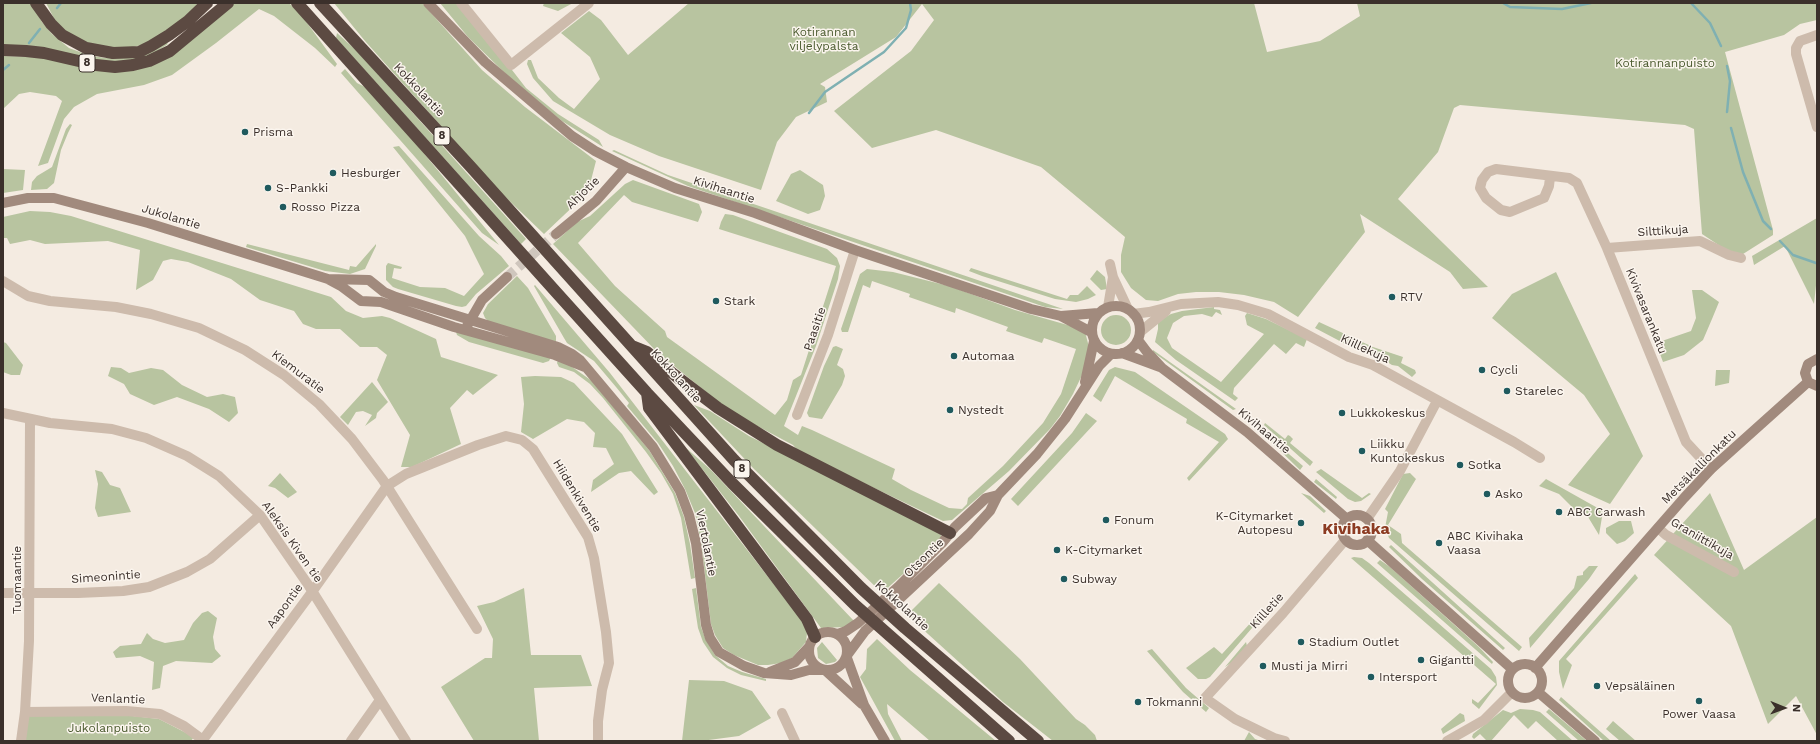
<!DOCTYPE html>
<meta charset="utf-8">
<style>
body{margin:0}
#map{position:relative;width:1820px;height:744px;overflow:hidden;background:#f4ebe1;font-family:"Work Sans",sans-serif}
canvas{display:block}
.frame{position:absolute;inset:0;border:4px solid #3b302b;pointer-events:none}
.north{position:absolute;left:1764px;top:688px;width:40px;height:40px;-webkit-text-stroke:3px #fbf5ee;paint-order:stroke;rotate:91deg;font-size:11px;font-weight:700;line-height:16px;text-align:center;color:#3b302b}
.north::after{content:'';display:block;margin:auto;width:14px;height:18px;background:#3b302b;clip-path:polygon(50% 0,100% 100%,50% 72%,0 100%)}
</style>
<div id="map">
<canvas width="1820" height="744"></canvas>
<div class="frame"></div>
<div class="north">N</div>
</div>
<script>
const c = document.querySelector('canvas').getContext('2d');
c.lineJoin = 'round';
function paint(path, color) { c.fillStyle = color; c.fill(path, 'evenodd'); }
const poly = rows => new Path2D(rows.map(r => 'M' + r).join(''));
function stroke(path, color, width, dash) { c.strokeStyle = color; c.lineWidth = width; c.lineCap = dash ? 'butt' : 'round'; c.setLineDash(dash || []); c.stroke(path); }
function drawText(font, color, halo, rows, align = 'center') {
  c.font = font + ' "Work Sans",sans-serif'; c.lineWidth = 3; c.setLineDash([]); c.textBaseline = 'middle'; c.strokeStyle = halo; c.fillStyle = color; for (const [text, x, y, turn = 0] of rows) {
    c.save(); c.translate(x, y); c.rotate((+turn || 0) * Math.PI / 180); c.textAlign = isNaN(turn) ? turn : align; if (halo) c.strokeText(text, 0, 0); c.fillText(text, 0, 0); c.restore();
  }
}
const green = poly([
 [3,3,31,3,42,22,52,34,69,48,88,55,105,58,124,58,166,42,168,44,153,54,136,60,106,63,3,46],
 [46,3,200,3,174,26,151,42,134,47,112,49,92,45,74,38,57,24],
 [234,3,289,3,302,16,337,64,335,67,315,48,274,16,259,9,216,43,172,75,144,85,97,94,74,107,64,119,48,163,38,166,62,101,56,96,30,92,19,94,3,109,3,56,42,57,128,71],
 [334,3,422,3,482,70,525,107,596,161,589,188,582,198,544,234,497,189,365,41],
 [440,3,460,3,526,88,558,114,599,140,603,147,562,121,515,83,468,37],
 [544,3,573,3,558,11,543,6],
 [689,3,1254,3,1267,52,1320,41,1360,16,1357,3,1817,3,1817,20,1800,24,1784,35,1725,52,1773,230,1773,235,1743,254,1732,254,1702,234,1694,129,1685,125,1460,105,1454,108,1438,152,1398,199,1488,287,1463,289,1450,272,1360,214,1365,232,1298,317,1274,302,1244,295,1219,292,1196,292,1178,294,1158,301,1146,300,1131,288,1121,272,1121,255,1125,237,1041,167,936,130,872,148,834,111,911,51,934,20,922,4,896,37,820,84,825,87,827,102,796,117,777,142,761,190,659,156,610,135,553,101,533,78,527,64,528,60,531,60,538,78,559,98,574,109,600,79,590,57,561,33,589,11,601,20,628,55],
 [337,33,358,52,526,239,521,244,336,38],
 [345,69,357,83,365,87,408,134,499,245,482,233,341,73],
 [70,124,72,125,68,133,61,150,54,183,47,189,31,190,32,182,37,176,52,167,66,129],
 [399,146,479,236,501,256,509,266,476,294,466,306,462,307,456,306,398,289,393,287,386,280,386,266,388,263,402,267,401,269,394,268,392,278,420,287,445,288,464,296,484,274,465,236,393,147],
 [614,150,668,175,1063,309,1045,307,688,186,612,151],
 [3,169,25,170,23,190,3,193],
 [800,170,823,185,825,196,820,210,808,214,776,201,791,174],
 [633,180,699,204,702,212,698,222,632,202,624,195,578,243,615,286,665,331,667,337,775,415,787,400,793,380,801,375,836,266,719,229,721,222,725,214,733,215,827,249,837,258,840,266,838,279,816,346,784,426,798,435,802,426,812,430,895,469,892,479,911,490,949,508,962,509,967,504,968,498,1003,466,1043,423,1061,394,1076,349,1044,338,1042,343,1006,331,1008,327,956,308,955,313,909,297,910,294,872,281,870,288,863,285,848,332,842,332,841,329,860,274,867,269,893,272,949,286,1015,310,1078,328,1085,332,1089,347,1083,373,1073,394,1060,416,1050,429,1009,471,952,520,943,521,799,452,793,445,731,412,658,353,553,244,577,222,590,216,625,184],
 [30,211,50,212,71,216,331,297,346,311,363,318,382,316,390,318,436,339,441,357,498,375,473,395,467,390,450,408,461,444,412,467,401,467,410,435,377,380,387,355,377,347,360,347,340,329,316,329,303,324,294,311,260,300,231,279,188,262,171,259,163,261,153,280,136,290,140,250,108,241,45,244,30,240,10,244,7,238,3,238,3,217],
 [1817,218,1817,276,1814,304,1785,246,1754,265,1752,256],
 [247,244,349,270,350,266,356,267,376,244,376,246,365,269,350,274,325,271,246,247],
 [971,268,1067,299,1070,295,1078,295,1087,286,1096,295,1088,299,1076,302,1055,299,982,276,969,271],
 [1097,270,1105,277,1107,289,1101,290,1090,279],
 [1556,272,1643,456,1610,504,1568,485,1610,434,1584,395,1492,318,1512,294],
 [517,276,528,288,556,336,556,343,490,323,485,318,483,313,488,304],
 [535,285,610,373,803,622,807,633,806,642,792,658,781,663,768,665,758,665,734,655,723,648,715,635,711,624,701,542,695,513,685,489,673,466,658,443,627,406,629,403,616,387,594,361,567,343,564,338,534,286],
 [1692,290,1702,290,1719,302,1712,319,1703,340,1684,355,1663,362,1656,343,1691,331,1696,318],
 [1214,307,1214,309,1220,310,1222,315,1216,312,1212,317,1202,314,1184,316,1173,323,1167,338,1172,348,1221,382,1264,334,1247,325,1245,316,1247,313,1266,319,1307,339,1304,347,1296,343,1286,354,1274,344,1234,388,1233,394,1238,398,1235,401,1176,360,1155,342,1158,329,1158,321,1171,314,1182,311],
 '1101 330a15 15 0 1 1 30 0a15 15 0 1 1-30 0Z',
 [1319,322,1373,347,1403,357,1401,363,1415,370,1416,373,1412,377,1398,366,1392,365,1376,355,1353,348,1315,328],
 [456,332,551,357,549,361,543,363,469,342,457,335],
 [3,342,6,343,23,365,20,375,11,375,3,372],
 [836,346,843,349,837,365,843,369,845,376,842,385,822,419,809,417,807,413,824,366,833,347],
 [1153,350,1236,409,1233,410,1153,352],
 [558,360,568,364,592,381,649,450,675,493,684,517,690,544,695,578,691,579,681,518,673,494,661,473,646,452,603,398,590,384,574,372,559,367,557,363],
 [111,367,121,368,129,373,151,368,163,370,182,385,207,397,223,394,235,397,238,413,229,422,209,409,177,397,154,405,130,394,124,384,108,376],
 [1115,367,1135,372,1225,434,1228,439,1189,481,1187,478,1219,442,1186,423,1187,419,1115,376,1101,402,1093,396,1109,370],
 [1716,370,1730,370,1729,383,1715,386],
 [535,376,561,377,574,383,622,434,658,492,654,495,631,471,619,473,591,492,593,480,614,464,606,448,593,447,595,433,584,422,567,419,533,439,521,432,524,404,521,377],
 [372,382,388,402,377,413,376,418,365,426,372,415,363,411,356,412,348,425,340,417],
 [694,405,710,411,749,436,938,531,943,538,882,593,754,469],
 [1086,413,1097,421,1018,506,1011,499,1072,433],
 [1265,423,1285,439,1288,435,1290,436,1293,439,1290,443,1313,462,1310,466,1264,425],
 [1263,432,1303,466,1300,470,1262,433],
 [685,447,710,469,854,621,845,627,821,628,739,516],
 [1321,469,1362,498,1369,493,1371,494,1361,501,1355,502,1348,499,1316,472],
 [95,470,102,472,110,485,120,488,131,512,98,517,95,508,98,484],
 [280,473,297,492,288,498,275,488,268,486],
 [1410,473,1416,479,1388,525,1401,534,1402,543,1522,647,1519,651,1389,538,1385,528,1388,512,1385,509,1403,474],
 [1316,479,1337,497,1336,499,1314,482],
 [1546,479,1603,511,1599,535,1585,512,1580,515,1559,494,1539,486],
 [1301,493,1310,496,1326,511,1324,513],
 [1710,493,1744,570,1817,517,1817,735,1796,696,1768,724,1731,626,1654,555],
 [1619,521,1631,521,1634,533,1625,541,1617,544,1606,533,1606,528],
 [1391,545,1505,648,1503,650,1422,579,1389,547],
 [1354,557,1362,558,1369,563,1491,669,1496,677,1497,685,1479,709,1472,703,1472,699,1478,703,1496,684,1351,558],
 [1380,560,1390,567,1479,647,1493,662,1492,664,1377,563],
 [1589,566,1598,566,1589,579,1530,648,1529,638,1574,588,1577,576,1583,575,1583,572],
 [1635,574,1638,578,1566,659,1572,665,1563,689,1559,672,1559,661],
 [939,583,1020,659,1076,719,1085,725,1095,735,1097,741,1053,741,1003,702,907,615],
 [524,588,531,655,581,655,592,686,534,688,539,741,474,741,441,687,485,658,492,658,493,639,477,606,494,602],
 [696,588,701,627,706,640,715,655,728,666,742,672,766,679,766,681,741,675,727,668,713,657,703,642,698,628,692,589],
 [208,611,217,618,213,637,215,649,221,656,212,663,176,661,163,666,160,688,152,690,154,662,140,656,116,658,113,652,120,646,141,644,147,633,153,639,165,643,184,640,193,623,202,613],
 [1255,618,1258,621,1210,677,1206,679,1198,679,1186,668,1214,647,1222,654],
 [877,639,910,670,996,741,930,741,887,704,888,714,902,741,895,741,860,677,866,669,867,649],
 [822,642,837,660,835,662,826,664,818,658,817,648],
 [1246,642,1247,646,1234,661,1225,667],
 [1152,649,1186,688,1209,708,1206,712,1183,692,1147,651],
 [689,680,724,681,752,691,771,718,739,736,701,741,682,741],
 [1561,697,1611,741,1604,741,1559,700],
 [1520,709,1533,710,1540,712,1573,741,1558,741,1536,721,1528,729,1514,715,1491,741,1487,741,1480,734,1474,739,1472,737,1473,734,1503,710,1511,713],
 [1549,709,1587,741,1579,741,1546,712],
 [1460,713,1464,715,1465,721,1443,734,1441,729],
 [124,715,159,719,194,737,191,741,25,741,28,716],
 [1613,721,1636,741,1620,741,1606,729],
 [1249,732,1255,739,1261,741,1244,741]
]);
const stream = poly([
 [1503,3,1510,7,1562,9,1591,3],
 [1691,3,1710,23,1721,46],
 [57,8,61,3],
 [29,43,40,29],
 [1727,66,1730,81,1727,112],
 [3,70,9,65],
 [809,113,825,92,884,52,906,28,911,10,910,3],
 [1731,128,1743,172,1763,221,1771,229],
 [1780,241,1793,255,1816,263]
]);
const secondaryTunnel = poly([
 [507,277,556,234]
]);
const street = poly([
 [461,3,511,65,589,3],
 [1817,35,1800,41,1796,48,1796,54,1817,127],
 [1550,177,1549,186,1544,198,1510,212,1501,210,1486,198,1480,188,1482,180,1488,172,1496,169,1569,178,1577,183,1607,248,1686,442,1711,469],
 [1607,248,1700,241,1729,255,1741,258],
 [1110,264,1113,277,1128,309],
 [3,281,28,296,50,301,116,307,151,314,199,328,245,350,284,375,319,404,352,439,383,480,477,629],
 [1108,307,1113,277],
 [1133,314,1149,312,1181,304,1218,302,1238,305,1268,314,1349,357,1373,365,1514,442,1540,458],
 [1140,332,1166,311],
 [3,413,50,423,112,429,146,438,187,456,219,476,260,515,309,586,406,741],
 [797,415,828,335,855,250],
 [1367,519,1400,471,1437,401],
 [1658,528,1666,535,1734,572],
 [3,593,78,593,123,591,149,587,187,572,210,559,260,515],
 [25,712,126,711,160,714,184,726,203,740],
 [782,713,795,741],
 [21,741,25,712,29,641,30,419],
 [202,741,312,592,387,486,406,474,478,445,506,436,522,440,533,449,588,537,594,558,606,632,609,663,602,690,598,721,598,741],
 [351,741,380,700],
 [1285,741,1274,738,1235,719,1205,698,1283,613,1346,539],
 [1447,741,1484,720,1512,692]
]);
const secondary = poly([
 [428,3,485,62,572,136,595,151,626,167,675,188,755,213,855,250,1031,309,1061,316,1091,332],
 [3,203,28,198,54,198,148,223,328,279,341,286,361,301,381,302,454,327,555,355,585,367],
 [556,234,596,201,626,167],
 [328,279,369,280,384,292,396,297,558,347,572,354,580,360,653,447,680,491,689,515,696,543,706,625,710,638,719,652,744,666,764,673,791,675,809,670,823,670],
 '1092 330a24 24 0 1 1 48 0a24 24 0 1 1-48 0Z',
 [1061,316,1098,313],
 [467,326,482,300,507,277],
 [1138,340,1147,352,1162,368,1247,432,1347,519],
 [1122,353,1160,367],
 [1817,359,1808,364,1805,373,1808,382,1817,386],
 [1085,382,1094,341],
 '1342 530a15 15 0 1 1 30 0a15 15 0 1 1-30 0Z',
 [1367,540,1512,669],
 '809 651a19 19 0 1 1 38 0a19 19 0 1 1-38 0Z',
 [838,634,846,631,858,623,898,587,942,543,955,527,986,498,998,495],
 [848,654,865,631,969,534,990,511,998,495,1037,454,1065,419,1099,366,1111,354],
 [847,658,864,705,885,741],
 '1508 681a17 17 0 1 1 34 0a17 17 0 1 1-34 0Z',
 [1535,668,1684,498,1711,469,1808,382],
 [825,670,862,704],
 [770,672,795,662,809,647],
 [1538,692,1595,741]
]);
const highway = poly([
 [36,3,51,24,62,35,86,48,113,53,139,52,151,46,169,35,188,21,207,3],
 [297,3,556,292,647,393,732,483,855,605,1009,741],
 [320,3,470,166,734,460,861,588,905,628,1038,741],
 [3,50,26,51,44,53,96,65,115,67,133,65,149,61,170,51,228,3],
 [632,346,647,352,672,373,718,408,777,445,950,533],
 [647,393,649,408,807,619,815,637]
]);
const markers = [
 [245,132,4,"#1f5a5e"],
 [333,173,4,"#1f5a5e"],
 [268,188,4,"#1f5a5e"],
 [283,207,4,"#1f5a5e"],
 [1392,297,4,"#1f5a5e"],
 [716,301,4,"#1f5a5e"],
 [954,356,4,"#1f5a5e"],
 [1482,370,4,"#1f5a5e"],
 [1507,391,4,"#1f5a5e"],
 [950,410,4,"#1f5a5e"],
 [1342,413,4,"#1f5a5e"],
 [1362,451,4,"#1f5a5e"],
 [1460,465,4,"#1f5a5e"],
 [1487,494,4,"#1f5a5e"],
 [1559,512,4,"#1f5a5e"],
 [1106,520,4,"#1f5a5e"],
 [1301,523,4,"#1f5a5e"],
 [1439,543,4,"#1f5a5e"],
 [1057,550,4,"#1f5a5e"],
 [1064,579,4,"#1f5a5e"],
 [1301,642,4,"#1f5a5e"],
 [1421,660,4,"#1f5a5e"],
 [1263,666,4,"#1f5a5e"],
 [1371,677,4,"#1f5a5e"],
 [1597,686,4,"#1f5a5e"],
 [1699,701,4,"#1f5a5e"],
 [1138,702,4,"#1f5a5e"]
];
const shields = [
 [87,63,16],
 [442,136,16],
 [742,469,16]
];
const shieldNames = [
 ["8",87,63],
 ["8",442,136],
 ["8",742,469]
];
const parkNames = [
 ["Kotirannan",824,32],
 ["viljelypalsta",824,46],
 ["Kotirannanpuisto",1665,63],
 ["Jukolanpuisto",109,728]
];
const streetNames = [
 ["Kokkolantie",419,90,47],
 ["Kivihaantie",724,190,18],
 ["Ahjotie",583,193,-44],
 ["Jukolantie",171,217,17],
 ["Silttikuja",1663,231,-4],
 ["Kivivasarankatu",1646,311,68],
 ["Paasitie",815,329,-71],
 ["Kiillekuja",1365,349,25],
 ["Kiemuratie",298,372,37],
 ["Kokkolantie",676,376,48],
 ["Kivihaantie",1264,431,40],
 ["Metsäkallionkatu",1699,467,-45],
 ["Hiidenkiventie",577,496,59],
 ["Graniittikuja",1702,539,30],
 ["Aleksis Kiven tie",292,542,55],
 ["Viertolantie",706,543,79],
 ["Otsontie",924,558,-44],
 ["Simeonintie",106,577,-4],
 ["Tuomaantie",17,580,-90],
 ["Aapontie",285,606,-54],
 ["Kokkolantie",902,606,42],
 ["Kiilletie",1267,611,-48],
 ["Venlantie",118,699,2]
];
const poiNames = [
 ["Prisma",253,132],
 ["Hesburger",341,173],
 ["S-Pankki",276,188],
 ["Rosso Pizza",291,207],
 ["RTV",1400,297],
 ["Stark",724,301],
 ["Automaa",962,356],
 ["Cycli",1490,370],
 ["Starelec",1515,391],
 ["Nystedt",958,410],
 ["Lukkokeskus",1350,413],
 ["Liikku",1370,444],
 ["Kuntokeskus",1370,458],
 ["Sotka",1468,465],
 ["Asko",1495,494],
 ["ABC Carwash",1567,512],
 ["K-Citymarket",1293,516,"right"],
 ["Autopesu",1293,530,"right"],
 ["Fonum",1114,520],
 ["ABC Kivihaka",1447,536],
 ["Vaasa",1447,550],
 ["K-Citymarket",1065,550],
 ["Subway",1072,579],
 ["Stadium Outlet",1309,642],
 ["Gigantti",1429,660],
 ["Musti ja Mirri",1271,666],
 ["Intersport",1379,677],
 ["Vepsäläinen",1605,686],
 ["Tokmanni",1146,702],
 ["Power Vaasa",1699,714,"center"]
];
const districtNames = [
 ["Kivihaka",1356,529]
];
paint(green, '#b8c4a0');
stroke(stream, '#7fb0b2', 2.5);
stroke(secondaryTunnel, '#cfc6bd', 10, [10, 5]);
stroke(street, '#cdbbac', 10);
stroke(secondary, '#a18a7d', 10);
stroke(highway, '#5c4a42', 12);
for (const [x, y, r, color] of markers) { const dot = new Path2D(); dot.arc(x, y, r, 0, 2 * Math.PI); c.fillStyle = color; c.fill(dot); stroke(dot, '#fbf5ee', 1.5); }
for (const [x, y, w] of shields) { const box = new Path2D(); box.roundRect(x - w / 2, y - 9, w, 18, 3); c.fillStyle = '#fbf5ee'; c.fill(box); stroke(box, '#3b302b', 1); }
drawText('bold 11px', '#3b302b', null, shieldNames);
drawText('12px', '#4a5a2e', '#fbf5ee', parkNames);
drawText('12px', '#3b302b', '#fbf5ee', streetNames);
drawText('12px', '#3b302b', '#fbf5ee', poiNames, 'left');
drawText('bold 16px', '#8c3b22', '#fbf5ee', districtNames);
</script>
